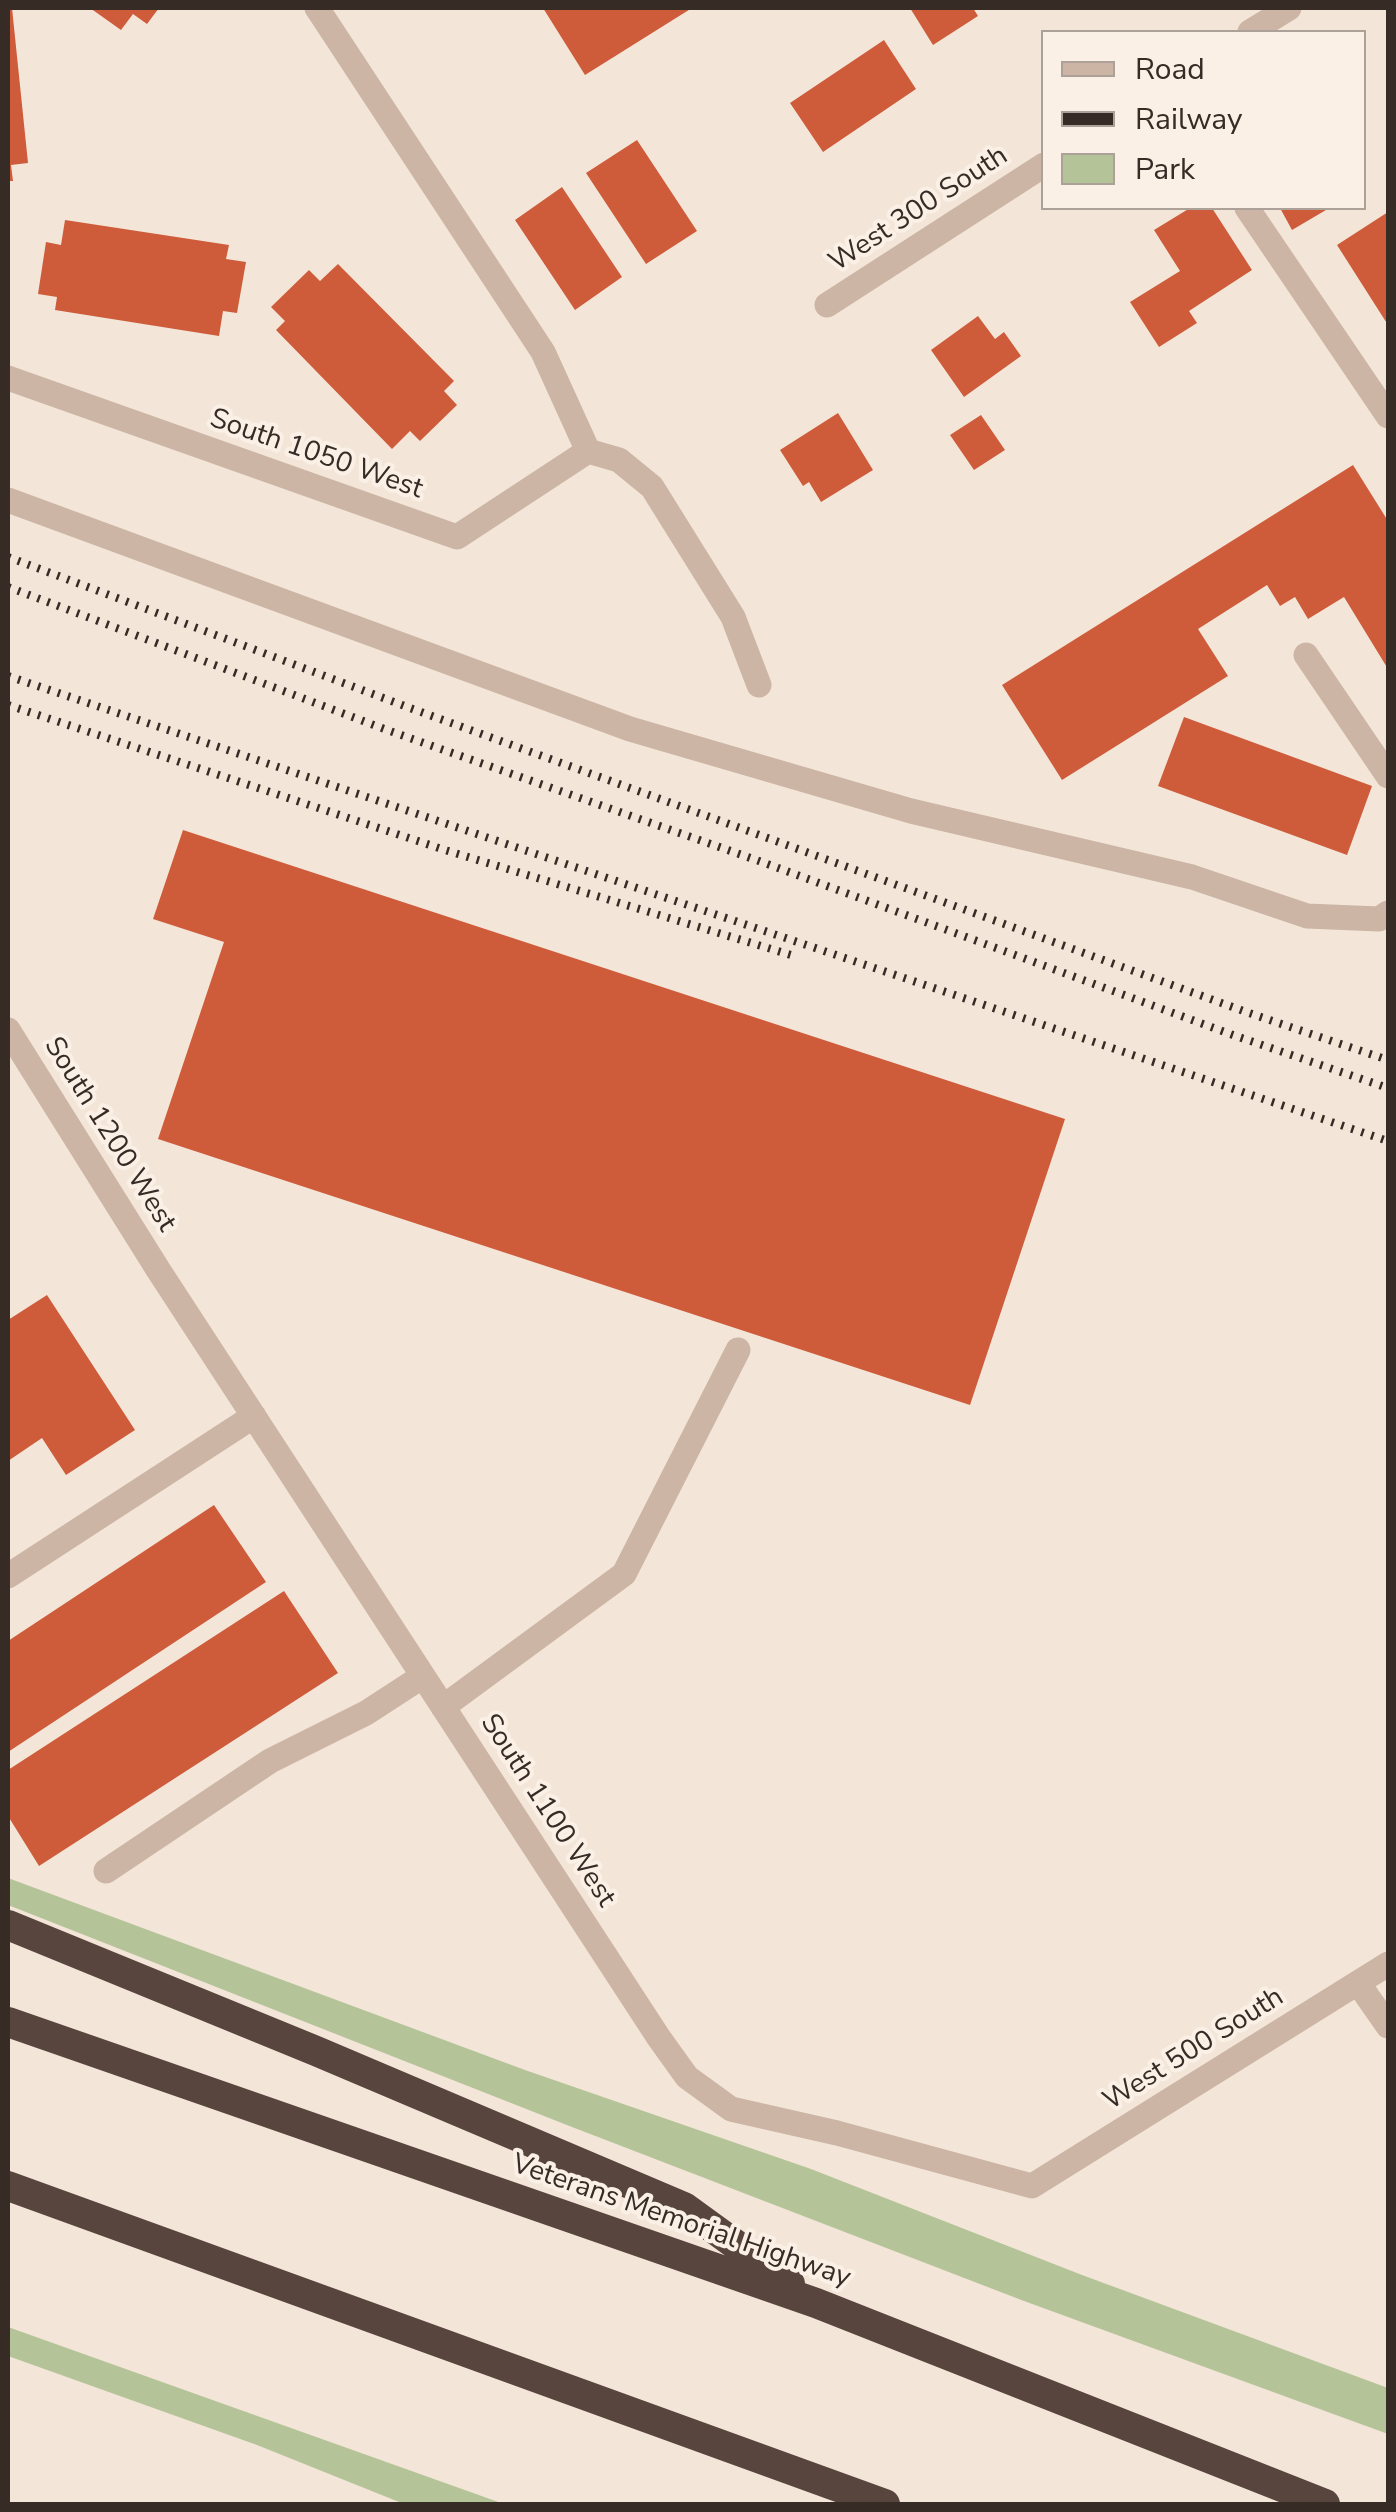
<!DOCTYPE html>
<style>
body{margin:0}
#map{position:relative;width:1396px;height:2512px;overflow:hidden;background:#f3e6d9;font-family:"Nunito Sans",sans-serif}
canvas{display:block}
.frame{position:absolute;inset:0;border:10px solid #372b26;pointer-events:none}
.legend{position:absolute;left:1041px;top:30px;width:325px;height:180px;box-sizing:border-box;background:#faf0e5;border:2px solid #aca199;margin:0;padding:12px 18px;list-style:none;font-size:30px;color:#372b26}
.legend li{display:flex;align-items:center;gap:20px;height:50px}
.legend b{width:50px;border:2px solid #aca199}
</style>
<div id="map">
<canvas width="1396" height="2512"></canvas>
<div class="frame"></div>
<ul class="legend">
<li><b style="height:12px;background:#ccb5a4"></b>Road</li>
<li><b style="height:12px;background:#372b26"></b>Railway</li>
<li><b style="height:28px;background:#b5c398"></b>Park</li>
</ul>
</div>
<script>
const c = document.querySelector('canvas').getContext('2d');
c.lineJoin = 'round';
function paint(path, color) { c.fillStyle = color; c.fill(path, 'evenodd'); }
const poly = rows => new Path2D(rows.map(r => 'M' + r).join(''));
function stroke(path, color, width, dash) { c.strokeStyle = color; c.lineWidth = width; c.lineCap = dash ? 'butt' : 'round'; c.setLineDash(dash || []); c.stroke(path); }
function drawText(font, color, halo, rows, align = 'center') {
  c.font = font + ' "Nunito Sans",sans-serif'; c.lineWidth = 8; c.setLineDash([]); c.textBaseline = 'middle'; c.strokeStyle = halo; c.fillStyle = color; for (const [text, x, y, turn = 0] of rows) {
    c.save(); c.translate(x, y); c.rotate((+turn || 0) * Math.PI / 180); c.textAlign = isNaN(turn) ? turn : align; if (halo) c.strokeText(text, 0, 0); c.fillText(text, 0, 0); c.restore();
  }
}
const green = poly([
 [8,1878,525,2070,811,2169,1082,2275,1388,2388,1388,2434,1024,2301,572,2127,8,1905],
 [8,2327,490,2499,504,2504,404,2504,257,2445,8,2356]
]);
const building = poly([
 [8,8,12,8,28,163,11,165,13,181,8,181],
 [90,8,159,8,147,24,133,14,121,30],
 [543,8,692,8,585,75],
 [910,8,973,8,978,16,933,45],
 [884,40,916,89,823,152,790,103],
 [637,140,697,231,646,264,586,173],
 [562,187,622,277,575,310,515,220],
 [1190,208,1212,208,1252,270,1189,311,1197,323,1159,347,1130,302,1180,271,1154,230],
 [1280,208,1325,208,1326,210,1292,230],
 [1388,212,1388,325,1337,245],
 [65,220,229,245,226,259,246,262,237,313,223,311,219,336,55,310,57,297,38,294,46,242,61,245],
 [338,264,454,381,444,391,457,405,420,441,410,431,392,449,276,330,285,321,271,307,309,270,320,281],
 [978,316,995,339,1004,332,1021,356,964,397,931,350],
 [838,413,873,470,821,502,809,482,803,486,780,450],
 [981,415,1005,450,974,470,950,435],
 [1353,465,1388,521,1388,669,1344,597,1308,619,1295,597,1280,606,1267,585,1198,629,1228,676,1062,780,1002,685],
 [1184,717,1372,786,1347,855,1158,786],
 [183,830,1065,1119,970,1405,158,1139,224,942,153,919],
 [47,1295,135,1430,66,1475,42,1438,8,1461,8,1320],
 [214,1505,266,1582,8,1752,8,1641],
 [284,1591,338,1673,39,1866,8,1816,8,1770]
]);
const minor = poly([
 [317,8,543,352,588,451,619,460,652,487,733,617,759,685],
 [1250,32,1289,8],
 [1247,208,1388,416],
 [827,305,1044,165],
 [8,378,457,537,588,451],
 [8,500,630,729,911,811,1192,877,1307,916,1379,919,1388,913],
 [1306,655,1388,776],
 [8,1030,159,1271,659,2038,687,2077,731,2109,837,2133,1032,2186,1388,1964],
 [8,1576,254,1416],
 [443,1707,624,1574,738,1350],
 [106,1871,270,1761,366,1713,423,1676],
 [1358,1983,1388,2026]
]);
const highway = poly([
 [8,1925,316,2051,684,2207,790,2284],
 [8,2022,816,2303,1325,2504],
 [8,2186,885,2504]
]);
const rail = poly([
 [8,557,410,708,1249,1013,1388,1060],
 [8,587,387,730,759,861,1233,1035,1388,1088],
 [8,676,1388,1141],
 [8,705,445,850,791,955]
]);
const streetNames = [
 ["West 300 South",919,210,-33],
 ["South 1050 West",316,455,19],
 ["South 1200 West",109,1135,58],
 ["South 1100 West",547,1811,57],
 ["West 500 South",1194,2050,-32],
 ["Veterans Memorial Highway",681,2222,19]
];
paint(green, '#b5c398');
paint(building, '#ce5c3b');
stroke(minor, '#ccb5a4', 25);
stroke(highway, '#58453d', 30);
stroke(rail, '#372b26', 8, [2.5, 8]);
drawText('28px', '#372b26', '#faf0e5', streetNames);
</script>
